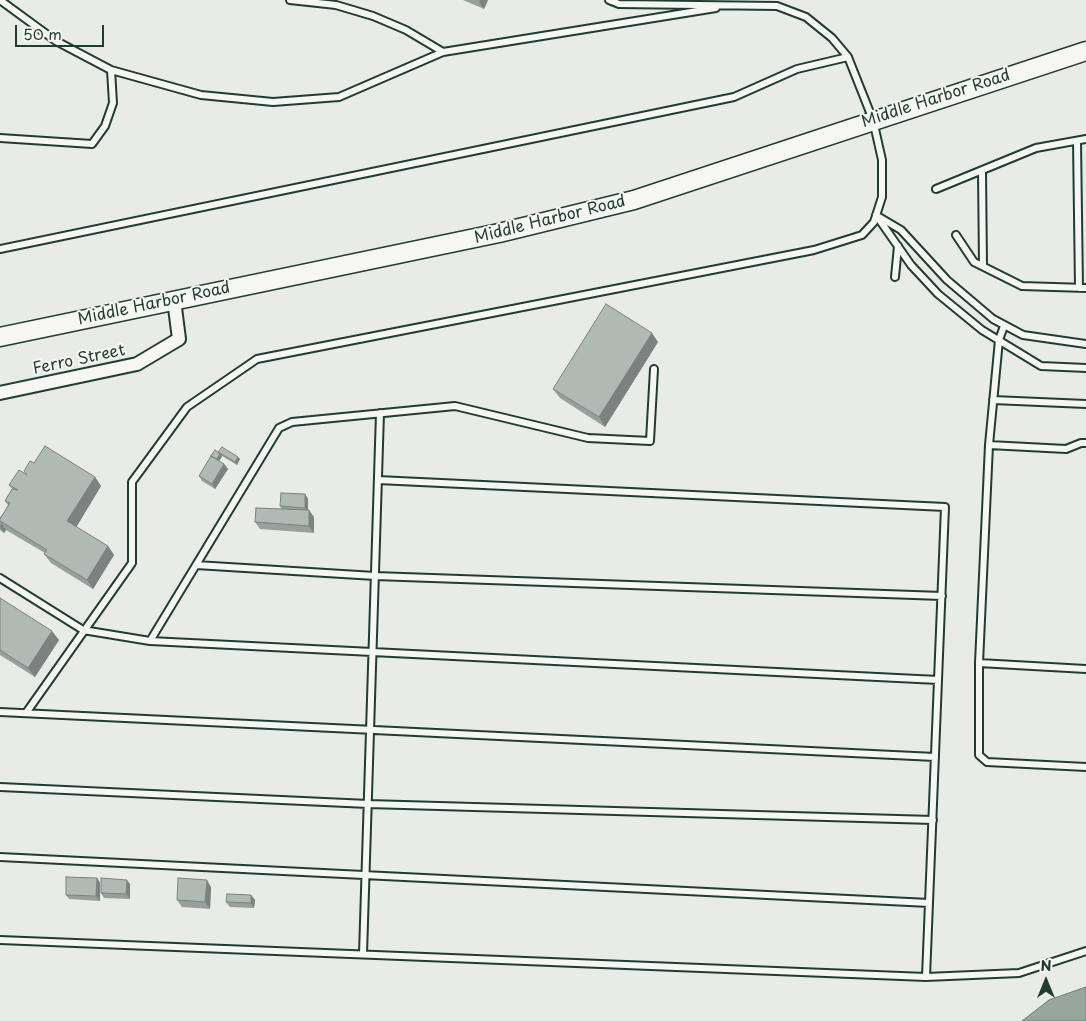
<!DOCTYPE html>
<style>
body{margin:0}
#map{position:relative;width:1086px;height:1021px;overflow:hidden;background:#e9ebe7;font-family:"Playpen Sans",sans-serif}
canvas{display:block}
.north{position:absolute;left:1021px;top:956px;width:50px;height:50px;-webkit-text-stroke:4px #f6f6f2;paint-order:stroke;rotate:0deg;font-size:14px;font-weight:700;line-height:20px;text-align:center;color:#1f3d34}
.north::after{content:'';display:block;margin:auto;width:18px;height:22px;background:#1f3d34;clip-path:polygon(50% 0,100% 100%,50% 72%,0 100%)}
.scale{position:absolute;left:15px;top:25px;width:89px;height:22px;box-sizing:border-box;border:2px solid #1f3d34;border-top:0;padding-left:6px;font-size:15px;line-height:18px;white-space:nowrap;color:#1f3d34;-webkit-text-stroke:4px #f6f6f2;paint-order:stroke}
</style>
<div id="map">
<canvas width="1086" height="1021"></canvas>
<div class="north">N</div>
<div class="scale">50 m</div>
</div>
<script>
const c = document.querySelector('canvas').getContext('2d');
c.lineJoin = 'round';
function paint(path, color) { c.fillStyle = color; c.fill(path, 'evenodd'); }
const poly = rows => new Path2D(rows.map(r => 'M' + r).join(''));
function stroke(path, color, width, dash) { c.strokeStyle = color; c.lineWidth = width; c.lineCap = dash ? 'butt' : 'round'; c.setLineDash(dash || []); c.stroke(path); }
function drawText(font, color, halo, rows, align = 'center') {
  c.font = font + ' "Playpen Sans",sans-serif'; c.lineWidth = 4; c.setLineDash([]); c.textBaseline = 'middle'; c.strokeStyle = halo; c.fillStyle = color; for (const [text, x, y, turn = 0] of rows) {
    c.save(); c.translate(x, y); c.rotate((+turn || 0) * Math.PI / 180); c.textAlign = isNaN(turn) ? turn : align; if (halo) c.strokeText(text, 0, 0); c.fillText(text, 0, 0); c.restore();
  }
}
const water = poly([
 [1086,987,1086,1021,1022,1021,1049,1000,1086,987]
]);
const service = poly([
 [290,0,336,5,373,16,406,30,443,52],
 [111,70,201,95,273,102,339,97,443,52,716,8],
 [0,138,92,144,105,126,113,103,111,70,56,41,0,0],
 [1077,141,1079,288],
 [982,171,983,266],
 [936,189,1036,148,1086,139],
 [876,215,911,265,938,294,982,330,1041,366,1086,368],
 [879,217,901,230,947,280,993,319,1023,335,1086,344],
 [956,235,974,262,1022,286,1086,288],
 [0,249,734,97,797,69,848,57],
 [895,277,898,246],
 [993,400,1086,404],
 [1086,443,1081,443,1066,449,989,445,979,663,1086,669],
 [989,445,999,340,1004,326],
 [378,480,945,507,926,977],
 [196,565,375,576,942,596],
 [0,578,83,630,150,641,279,428,292,422,455,406,588,438,650,441,654,369],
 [150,641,938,680],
 [979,663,979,755,987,762,1086,767],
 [0,712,935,757],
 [26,713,132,563,132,482,187,407,257,359,814,250,862,235,874,222,882,197,882,160,873,120,848,57,832,38,806,17,777,6,619,4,609,0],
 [0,787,368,804,933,820],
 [0,857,929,903],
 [0,940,926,977,1019,973,1086,951],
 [363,954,380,413]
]);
const minor = poly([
 [0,393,137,364,179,339,174,300]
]);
const secondary = poly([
 [0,337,499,233,634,200,1086,51]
]);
const wall = poly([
 [463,0,488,0,484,9],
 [658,342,605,427,560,398,553,389],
 [218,452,240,459,237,465,222,456,219,461,224,464,228,469,215,489,202,481,199,476],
 [34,463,95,477,101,486,76,527,108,546,114,555,93,589,51,563,44,554,45,553,6,530,4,533,0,530,0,516,1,517,8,505,5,501,12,489,9,485,26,475],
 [305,494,308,499,308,510,314,517,314,533,260,529,255,522,282,509,280,506],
 [0,598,59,640,35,677,0,655],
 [97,878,100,883,100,901,69,899,66,895],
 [130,884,130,899,104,898,101,893],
 [211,887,210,909,182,907,177,900],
 [251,895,255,900,254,908,230,907,226,902]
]);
const shadedWall = poly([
 [480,0,488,0,484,9,479,2],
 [652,333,658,342,605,427,599,417],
 [220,454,222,456,218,463,216,460],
 [238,457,240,459,237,465,235,462],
 [224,464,228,469,215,489,212,484],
 [95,477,101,486,74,531,67,521],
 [305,494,308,499,308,512,305,508],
 [309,510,314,517,314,533,309,526],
 [1,523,6,530,4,533,0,527],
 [108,546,114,555,93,589,87,580],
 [52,631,59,640,35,677,28,668],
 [97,878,100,883,100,901,96,896],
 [127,880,130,884,130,899,126,894],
 [207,880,211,887,210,909,205,902],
 [251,895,255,900,254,908,251,903]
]);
const building = poly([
 [606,304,652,333,599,417,553,389,606,304],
 [45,446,95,477,67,521,108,546,87,580,44,554,47,550,0,521,0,519,10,503,5,501,12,489,18,490,9,485,19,470,27,475,24,471,30,461,34,463,45,446],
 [222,447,238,457,235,462,218,452,222,447],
 [215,450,220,454,217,459,211,456,210,457,215,450],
 [211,456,224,464,212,484,199,476,211,456],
 [281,493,305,494,305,508,280,506,281,493],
 [256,508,309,510,309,526,255,522,256,508],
 [0,598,52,631,28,668,0,650,0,598],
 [66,877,97,878,96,896,66,895,66,877],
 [101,878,127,880,126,894,101,893,101,878],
 [178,878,207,880,205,902,177,900,178,878],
 [227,894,251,895,251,903,226,902,227,894]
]);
const streetNames = [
 ["Middle Harbor Road",936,99,-18],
 ["Middle Harbor Road",550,220,-14],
 ["Middle Harbor Road",154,304,-12],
 ["Ferro Street",79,360,-12]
];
paint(water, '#99a6a0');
stroke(water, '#687c75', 1);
stroke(service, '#1f3d34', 10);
stroke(minor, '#1f3d34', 16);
stroke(secondary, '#1f3d34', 21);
stroke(service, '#f6f6f2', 6);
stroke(minor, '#f6f6f2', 12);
stroke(secondary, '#f6f6f2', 18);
paint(wall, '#97a09c');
paint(shadedWall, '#7b827f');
paint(building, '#b0bab5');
stroke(building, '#7b827f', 1);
drawText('16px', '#1f3d34', '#f6f6f2', streetNames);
</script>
